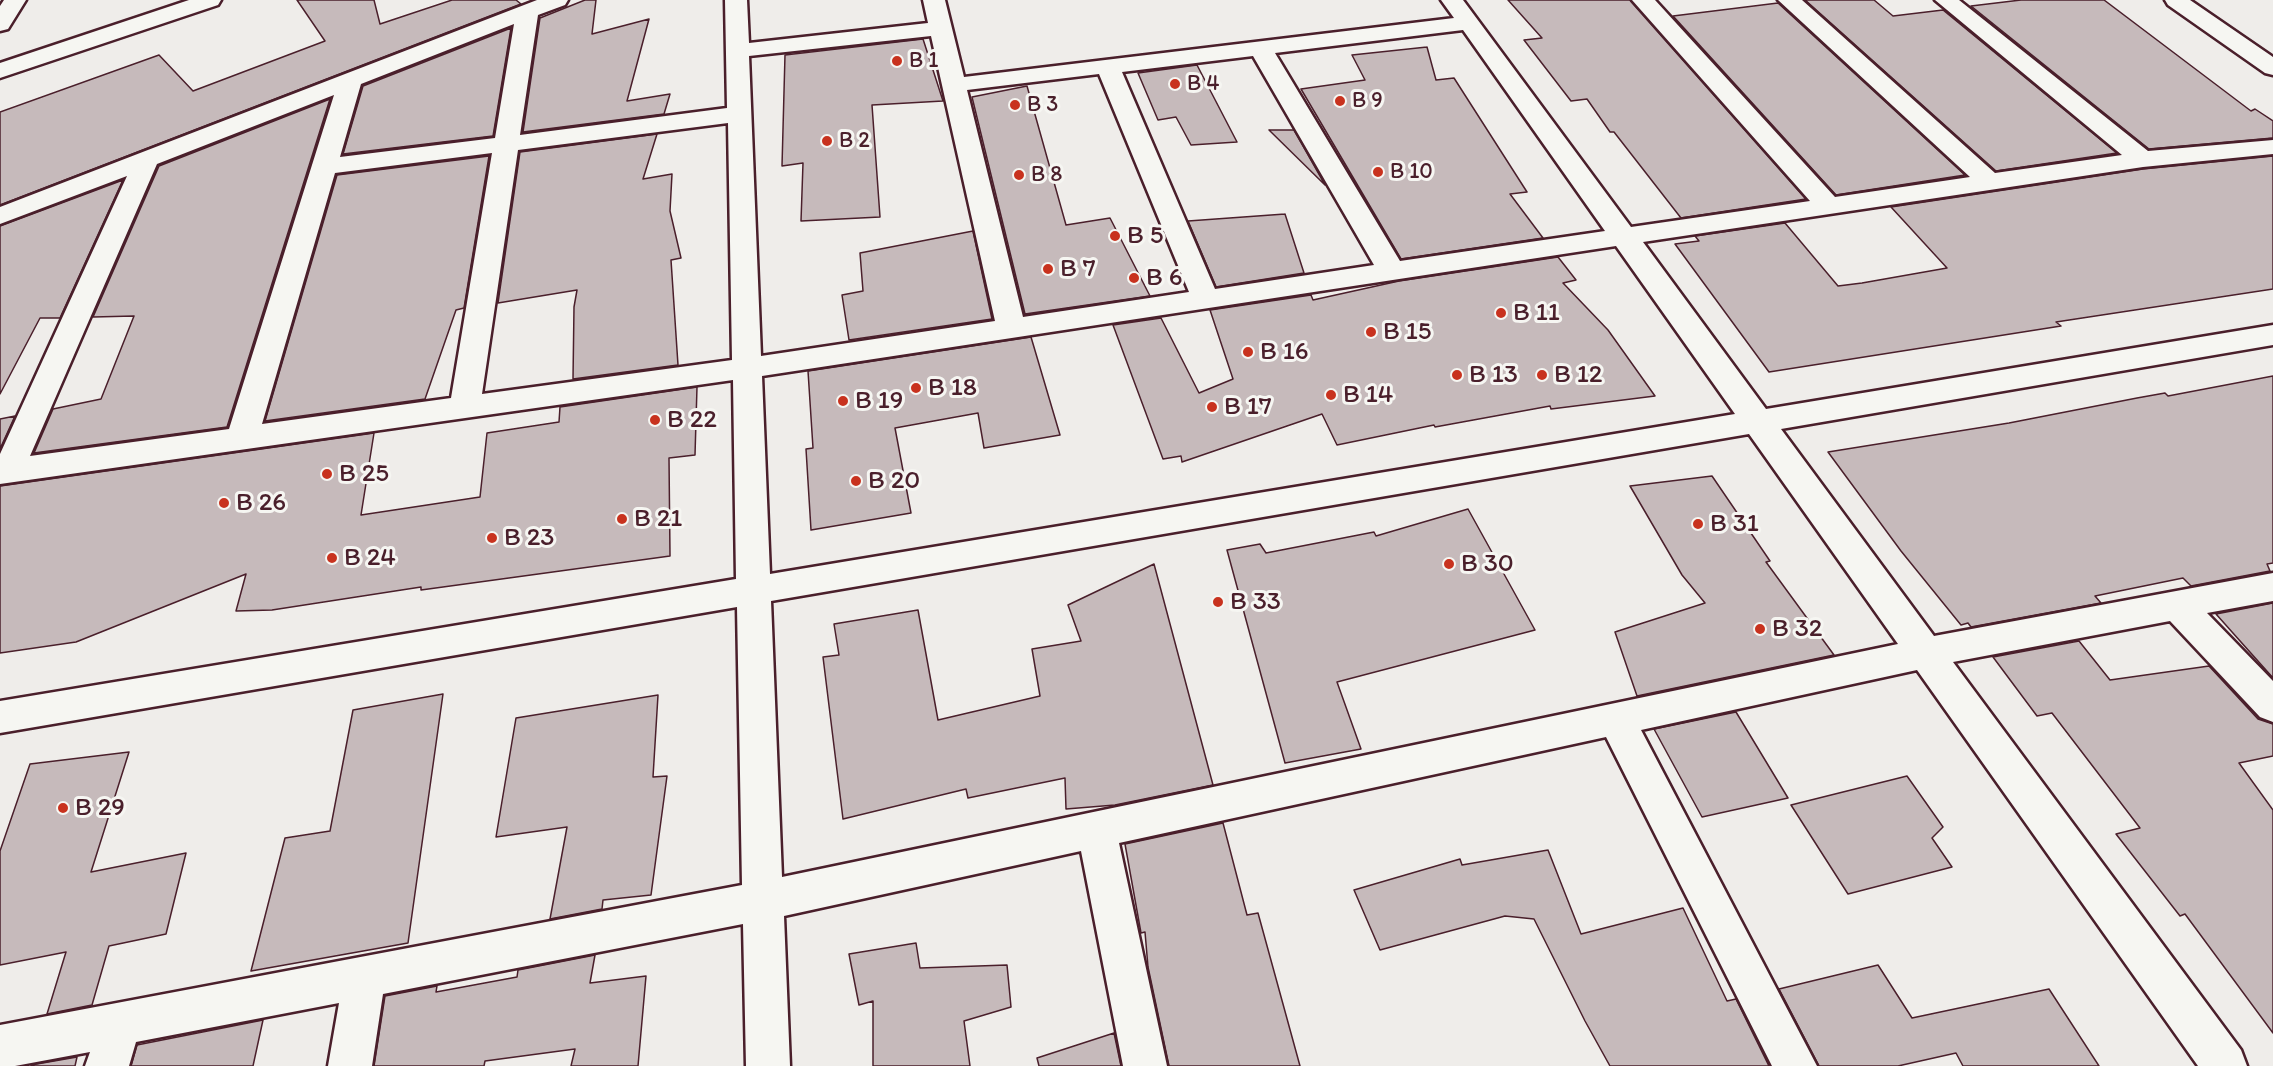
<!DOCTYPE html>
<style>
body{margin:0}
canvas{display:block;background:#efedea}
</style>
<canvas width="2273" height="1066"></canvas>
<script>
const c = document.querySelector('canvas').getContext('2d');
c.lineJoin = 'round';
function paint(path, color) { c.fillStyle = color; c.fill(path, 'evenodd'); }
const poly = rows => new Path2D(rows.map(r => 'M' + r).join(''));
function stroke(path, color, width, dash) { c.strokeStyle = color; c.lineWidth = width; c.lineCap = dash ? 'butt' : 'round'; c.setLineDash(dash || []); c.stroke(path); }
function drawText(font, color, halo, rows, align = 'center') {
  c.font = font + ' Itim,sans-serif'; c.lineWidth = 6; c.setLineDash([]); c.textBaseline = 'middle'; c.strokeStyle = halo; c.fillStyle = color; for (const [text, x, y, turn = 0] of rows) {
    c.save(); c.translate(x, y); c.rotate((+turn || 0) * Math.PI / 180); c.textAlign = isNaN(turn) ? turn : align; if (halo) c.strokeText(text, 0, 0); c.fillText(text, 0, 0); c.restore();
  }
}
const building = poly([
 [297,0,374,0,380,24,452,0,516,0,521,4,0,205,0,112,159,55,193,91,325,41,297,0],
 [585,0,596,0,592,34,649,19,627,101,670,94,664,114,523,132,540,18,585,0],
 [1508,0,1630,0,1806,199,1681,218,1614,132,1610,132,1587,99,1571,101,1524,40,1542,38,1508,0],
 [1805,0,1874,0,1893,16,1943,10,2117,153,1996,171,1805,0],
 [2021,0,2104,0,2251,111,2255,109,2273,121,2273,138,2149,149,1971,6,2021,0],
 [1778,3,1965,175,1836,195,1673,16,1778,3],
 [511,28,493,136,343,154,363,86,511,28],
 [923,39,943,101,872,105,880,217,801,221,803,163,782,166,785,55,923,39],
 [1427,47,1436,80,1454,78,1527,192,1510,194,1543,238,1401,259,1301,89,1365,80,1352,55,1427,47],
 [1197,65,1237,142,1191,145,1176,117,1158,120,1138,73,1197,65],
 [1027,86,1066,225,1110,218,1150,296,1025,314,972,97,1027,86],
 [330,99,227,427,34,453,53,409,101,399,134,316,93,317,159,166,330,99],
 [1269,130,1294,130,1325,185,1269,130],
 [657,134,643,179,672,174,670,211,681,258,671,260,678,365,573,379,574,307,577,290,498,303,520,152,657,134],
 [489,156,464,308,456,310,425,399,265,421,337,175,489,156],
 [2273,156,2273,289,2056,322,2061,326,1769,372,1675,244,1699,241,1695,236,1785,223,1838,286,1862,283,1947,268,1891,207,2143,169,2273,156],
 [123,180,60,318,40,318,0,394,0,226,123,180],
 [1285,214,1304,273,1216,287,1188,221,1285,214],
 [973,231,992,319,849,340,842,295,863,291,860,253,973,231],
 [1558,257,1576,280,1563,283,1608,330,1655,396,1551,409,1550,406,1435,427,1434,425,1337,445,1322,414,1182,462,1181,456,1163,459,1113,325,1161,318,1199,393,1233,379,1210,310,1311,295,1313,300,1399,281,1558,257],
 [1031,337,1060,435,984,448,978,413,895,428,911,513,811,530,806,449,813,448,808,371,1031,337],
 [2273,376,2273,563,2267,564,2270,571,2191,586,2183,578,2095,596,2101,603,1971,627,1968,623,1961,625,1901,551,1828,452,2009,423,2137,398,2165,393,2168,396,2273,376],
 [697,387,695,455,669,458,670,556,421,590,421,587,272,610,236,611,246,574,76,642,0,653,0,486,374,433,361,515,480,497,487,433,559,422,560,407,697,387],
 [15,416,0,449,0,419,15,416],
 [1712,476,1770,561,1766,562,1834,655,1637,696,1615,632,1705,603,1682,575,1630,486,1712,476],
 [1468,509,1535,630,1337,682,1361,749,1285,763,1227,550,1260,544,1266,553,1374,532,1376,536,1468,509],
 [1154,564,1213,785,1115,805,1066,809,1065,778,968,798,966,789,843,819,823,657,839,655,834,624,918,610,938,720,1040,696,1032,649,1081,641,1068,605,1154,564],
 [2273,603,2273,678,2216,614,2273,603],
 [2079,641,2110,680,2209,666,2258,719,2273,724,2273,756,2239,763,2273,810,2273,1033,2185,914,2180,916,2116,834,2140,828,2052,713,2037,716,1993,657,2079,641],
 [443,694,408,943,251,971,285,838,330,831,353,710,443,694],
 [658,695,653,777,667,776,651,895,603,900,602,909,550,919,567,827,496,837,516,718,658,695],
 [1736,712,1788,798,1702,817,1654,729,1736,712],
 [129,752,91,872,186,853,166,934,109,946,92,1005,47,1014,66,952,0,965,0,851,30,764,129,752],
 [1907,776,1943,827,1932,838,1952,867,1848,894,1791,805,1907,776],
 [1223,823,1247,915,1258,913,1300,1066,1169,1066,1148,967,1145,932,1141,933,1125,844,1223,823],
 [1548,850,1581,934,1683,908,1727,1001,1736,999,1769,1066,1610,1066,1585,1021,1534,919,1505,916,1380,950,1354,890,1460,859,1462,865,1548,850],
 [916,943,920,968,1007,965,1011,1007,964,1021,970,1066,873,1066,873,1001,859,1005,849,954,916,943],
 [595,955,590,983,646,976,638,1066,571,1066,575,1049,485,1061,484,1066,374,1066,385,996,437,986,436,992,517,977,518,970,595,955],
 [1878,965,1912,1018,2049,989,2099,1066,1963,1066,1956,1053,1898,1066,1819,1066,1779,989,1878,965],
 [263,1020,253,1066,131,1066,137,1045,263,1020],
 [1114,1033,1121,1066,1039,1066,1037,1058,1114,1033],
 [77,1057,75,1066,31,1066,31,1065,77,1057]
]);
const street = poly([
 [4,0,26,0,8,29,0,31,0,6,4,0],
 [537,0,568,0,565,5,538,15,520,135,727,108,725,0,747,0,749,43,928,23,923,0,945,0,964,77,1454,18,1441,0,1463,0,1631,227,1810,201,1632,0,1655,0,1835,197,1970,177,1778,0,1802,0,1995,173,2122,155,1935,0,1959,0,2148,151,2273,140,2273,154,2143,167,1643,242,1766,409,2273,325,2273,345,1781,429,1934,636,2273,573,2273,601,2207,613,2273,681,2273,722,2260,717,2170,621,1953,662,2241,1050,2247,1066,2198,1066,1917,670,1641,730,1817,1066,1772,1066,1606,737,1119,843,1167,1066,1123,1066,1081,851,784,916,790,1066,746,1066,743,924,383,994,372,1066,328,1066,339,1003,136,1042,129,1066,85,1066,90,1052,15,1066,0,1066,0,1025,742,885,737,607,0,733,0,701,736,579,733,380,0,484,0,454,127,176,0,224,0,207,537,0],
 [514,24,495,138,340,157,361,84,514,24],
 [1463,30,1605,231,1400,261,1275,53,1463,30],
 [931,36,995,321,761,356,749,56,931,36],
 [1253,56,1374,265,1215,289,1122,72,1253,56],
 [1099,74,1189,292,1023,317,967,90,1099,74],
 [334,95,229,429,30,456,157,164,334,95],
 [728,123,732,360,482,394,518,150,728,123],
 [492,153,451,398,262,424,335,173,492,153],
 [1616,246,1735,414,770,574,762,376,1616,246],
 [1749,434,1898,644,782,877,771,601,1749,434]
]);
const secondary = poly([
 [189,0,221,0,218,5,0,78,0,63,189,0],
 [2165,0,2190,0,2273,57,2273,75,2265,73,2168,5,2165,0]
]);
const markers = [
 [897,61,6,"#c8321e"],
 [1175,84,6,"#c8321e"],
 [1340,101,6,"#c8321e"],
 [1015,105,6,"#c8321e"],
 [827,141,6,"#c8321e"],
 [1378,172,6,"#c8321e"],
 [1019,175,6,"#c8321e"],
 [1115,236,6,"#c8321e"],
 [1048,269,6,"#c8321e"],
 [1134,278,6,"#c8321e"],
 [1501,313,6,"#c8321e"],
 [1371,332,6,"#c8321e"],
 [1248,352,6,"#c8321e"],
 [1457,375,6,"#c8321e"],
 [1542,375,6,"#c8321e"],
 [916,388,6,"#c8321e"],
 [1331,395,6,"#c8321e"],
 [843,401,6,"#c8321e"],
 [1212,407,6,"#c8321e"],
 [655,420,6,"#c8321e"],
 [327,474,6,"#c8321e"],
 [856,481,6,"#c8321e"],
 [224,503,6,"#c8321e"],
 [622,519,6,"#c8321e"],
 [1698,524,6,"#c8321e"],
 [492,538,6,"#c8321e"],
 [332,558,6,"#c8321e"],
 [1449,564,6,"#c8321e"],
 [1218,602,6,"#c8321e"],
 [1760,629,6,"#c8321e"],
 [63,808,6,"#c8321e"]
];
const farPoinames = [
 ["B 1",909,61],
 ["B 4",1187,84],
 ["B 9",1352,101],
 ["B 3",1027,105],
 ["B 2",839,141],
 ["B 10",1390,172],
 ["B 8",1031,175]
];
const poiNames = [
 ["B 5",1127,236],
 ["B 7",1060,269],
 ["B 6",1146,278],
 ["B 11",1513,313],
 ["B 15",1383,332],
 ["B 16",1260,352],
 ["B 13",1469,375],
 ["B 12",1554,375],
 ["B 18",928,388],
 ["B 14",1343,395],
 ["B 19",855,401],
 ["B 17",1224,407],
 ["B 22",667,420],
 ["B 25",339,474],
 ["B 20",868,481],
 ["B 26",236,503],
 ["B 21",634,519],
 ["B 31",1710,524],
 ["B 23",504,538],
 ["B 24",344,558],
 ["B 30",1461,564],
 ["B 33",1230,602],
 ["B 32",1772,629],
 ["B 29",75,808]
];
paint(building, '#c6babb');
stroke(building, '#4a1f2b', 1.5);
stroke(street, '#4a1f2b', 5);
stroke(secondary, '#4a1f2b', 5);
paint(street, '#f6f6f2');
paint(secondary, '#f6f6f2');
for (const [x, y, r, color] of markers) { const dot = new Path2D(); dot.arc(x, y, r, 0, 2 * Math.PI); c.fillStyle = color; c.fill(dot); stroke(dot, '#f6f6f2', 2); }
drawText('22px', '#4a1f2b', '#f6f6f2', farPoinames, 'left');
drawText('26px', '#4a1f2b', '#f6f6f2', poiNames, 'left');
</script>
